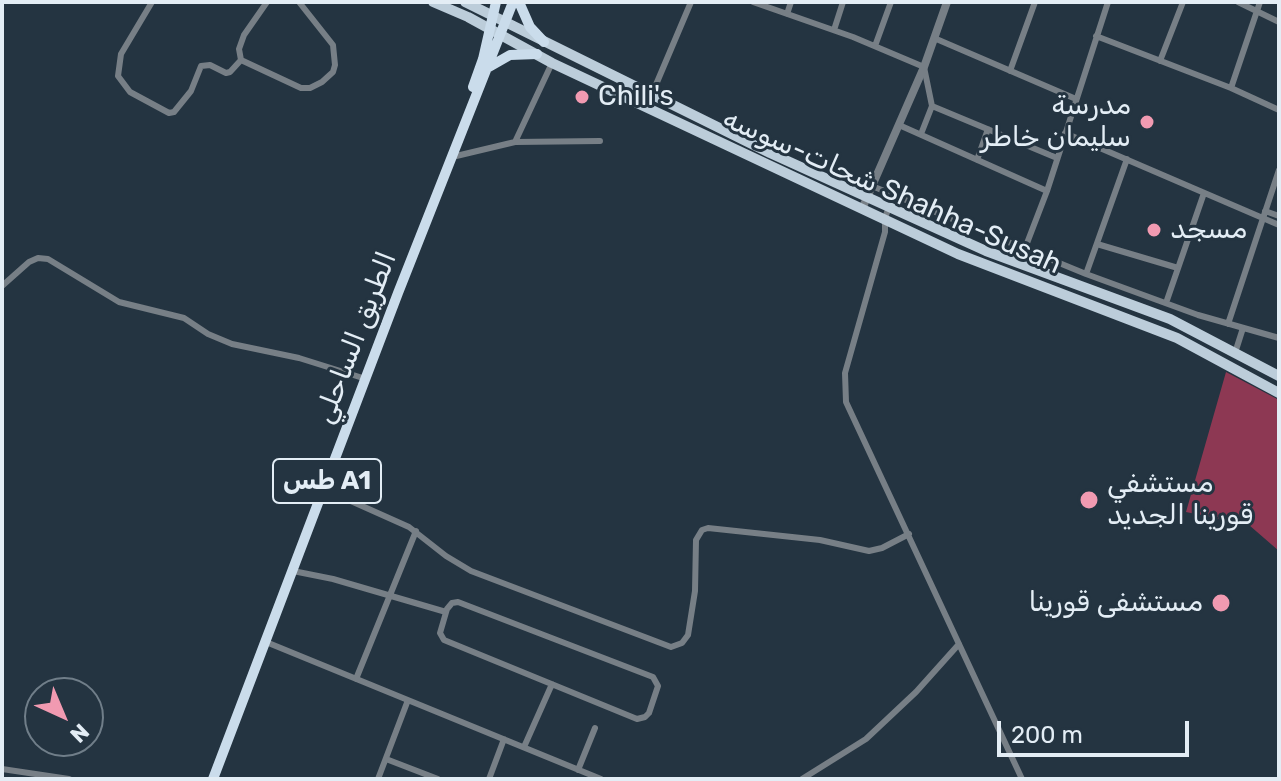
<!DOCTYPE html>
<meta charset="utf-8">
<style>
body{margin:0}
#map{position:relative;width:1281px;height:781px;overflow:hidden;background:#243441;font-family:Rubik,sans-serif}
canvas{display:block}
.frame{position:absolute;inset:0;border:4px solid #e3edf5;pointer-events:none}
.north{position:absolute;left:24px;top:677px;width:80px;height:80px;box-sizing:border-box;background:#243441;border:2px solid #707e89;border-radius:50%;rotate:136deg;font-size:22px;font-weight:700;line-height:32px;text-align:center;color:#e3edf5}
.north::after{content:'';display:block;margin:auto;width:28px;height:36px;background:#f19ab1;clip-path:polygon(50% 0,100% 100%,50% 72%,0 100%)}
.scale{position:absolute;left:997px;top:721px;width:192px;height:36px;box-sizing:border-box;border:4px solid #e3edf5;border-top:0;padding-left:10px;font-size:24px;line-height:28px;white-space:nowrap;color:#e3edf5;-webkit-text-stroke:6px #243441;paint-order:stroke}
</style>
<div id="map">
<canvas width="1281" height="781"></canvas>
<div class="frame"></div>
<div class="north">N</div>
<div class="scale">200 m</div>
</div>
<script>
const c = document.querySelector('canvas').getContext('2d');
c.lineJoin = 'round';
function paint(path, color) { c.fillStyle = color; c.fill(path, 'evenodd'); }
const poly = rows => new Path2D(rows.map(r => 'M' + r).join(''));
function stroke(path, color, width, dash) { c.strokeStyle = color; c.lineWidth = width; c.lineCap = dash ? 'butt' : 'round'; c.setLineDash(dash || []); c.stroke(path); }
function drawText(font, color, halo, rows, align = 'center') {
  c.font = font + ' Rubik,Vazirmatn,sans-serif'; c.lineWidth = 6; c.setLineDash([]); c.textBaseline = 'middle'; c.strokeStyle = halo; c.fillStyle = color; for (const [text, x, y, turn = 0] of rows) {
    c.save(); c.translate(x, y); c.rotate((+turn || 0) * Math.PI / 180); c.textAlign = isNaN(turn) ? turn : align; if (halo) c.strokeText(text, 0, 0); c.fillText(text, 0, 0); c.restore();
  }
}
const forest = poly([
 [1226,372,1279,400,1279,551,1249,525,1186,512]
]);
const minor = poly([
 [152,2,121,54,118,76,130,92,169,113,174,112,191,91,201,66,210,65,226,73,230,72,241,60],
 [753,2,853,37,924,67,932,106,921,134],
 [1238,2,1279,22],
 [787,14,791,2],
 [834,30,843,2],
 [1096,36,1231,88,1279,110],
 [934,38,1076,99],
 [875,46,891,2],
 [241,60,301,88,310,88,322,82,333,72,335,65,333,45,299,2],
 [241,60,239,49,244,35,267,2],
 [1160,61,1183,2],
 [552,63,515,142,600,141],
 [1010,71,1035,2],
 [1231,88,1260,2],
 [652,94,691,2],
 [932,106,1057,158],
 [899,125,1047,191],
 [1065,133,1279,225],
 [452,157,515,142],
 [977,160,988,129],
 [872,186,1086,274,1198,315,1279,338],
 [889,207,885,218,885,232,845,373,846,402,1022,779],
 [1265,211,1279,216],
 [1097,244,1178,268],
 [1019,264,1047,191,1108,2],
 [1086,274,1127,159],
 [2,286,29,262,38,258,48,259,119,302,184,318,208,334,232,344,299,358,366,379],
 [1166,303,1204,193],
 [1228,324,1279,170],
 [1235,353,1243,328],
 [324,489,409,527,446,556,471,571,671,647,682,643,688,635,695,591,696,540,702,530,708,528,820,540,869,551,882,548,909,534],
 [293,571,333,579,446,612],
 [458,602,653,677,658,686,649,713,645,717,637,719,444,640,440,633,447,609,452,603,458,602],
 [266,642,601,779],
 [356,679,416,531],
 [524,747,552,684],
 [386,759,438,779],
 [2,769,69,779],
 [578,770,595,728],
 [378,779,408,700],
 [489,779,504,739],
 [802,779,866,739,916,692,959,644]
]);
const tertiary = poly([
 [862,209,924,67,947,2]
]);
const primary = poly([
 [433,2,468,17,552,63,958,254,1177,338,1279,393],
 [465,2,770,153,986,251,1170,319,1279,376]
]);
const trunk = poly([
 [519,2,530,27,544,42],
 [489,67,510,55,537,54],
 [473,87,483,59,496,2],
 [213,779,398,293,513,2]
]);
const markers = [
 [582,97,8,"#f19ab1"],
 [1147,122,8,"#f19ab1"],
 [1154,230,8,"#f19ab1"],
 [1089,500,10,"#f19ab1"],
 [1221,603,10,"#f19ab1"]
];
const shields = [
 [327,481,108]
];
const shieldNames = [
 ["طس A1",327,481]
];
const poiNames = [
 ["Chili's",598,97],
 ["مدرسة",1131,106,"right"],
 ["سليمان خاطر",1131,138,"right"],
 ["مسجد",1170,230],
 ["مستشفي",1107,484],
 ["قورينا الجديد",1107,516],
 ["مستشفى قورينا",1203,603,"right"]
];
const streetNames = [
 ["شحات-سوسه Shahha-Susah",892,192,24],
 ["الطريق الساحلي",356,338,-69]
];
paint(forest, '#8d3853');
stroke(minor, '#777f86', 6);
stroke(tertiary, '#777f86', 8);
stroke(primary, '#bccdda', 10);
stroke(trunk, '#cadceb', 10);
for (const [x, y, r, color] of markers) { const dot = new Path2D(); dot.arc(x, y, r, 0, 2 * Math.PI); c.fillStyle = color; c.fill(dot); stroke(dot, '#243441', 3); }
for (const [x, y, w] of shields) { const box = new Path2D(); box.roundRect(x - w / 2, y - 22, w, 44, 6); c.fillStyle = '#243441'; c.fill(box); stroke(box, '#e3edf5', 2); }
drawText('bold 26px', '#e3edf5', null, shieldNames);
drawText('28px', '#e3edf5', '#243441', poiNames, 'left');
drawText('28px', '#e3edf5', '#243441', streetNames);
</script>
